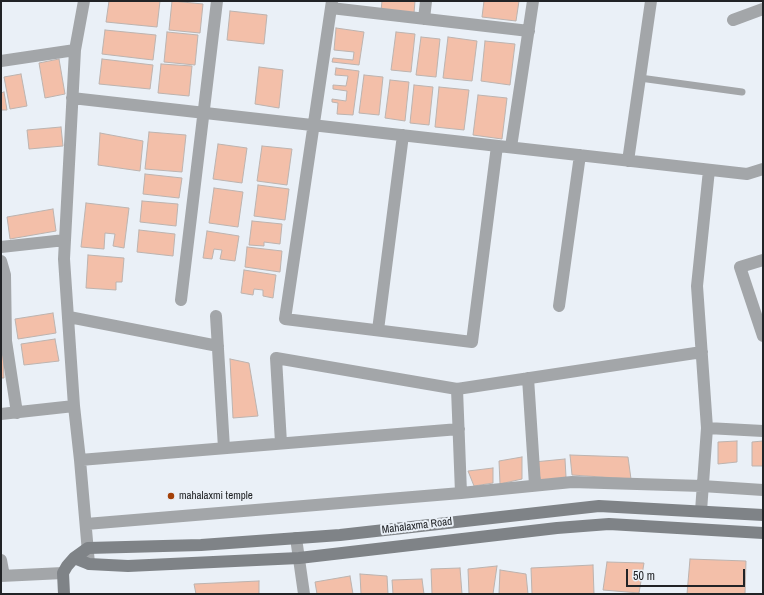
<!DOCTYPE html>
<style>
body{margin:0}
#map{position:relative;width:764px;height:595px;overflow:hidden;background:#eaf0f7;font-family:"Archivo Narrow",sans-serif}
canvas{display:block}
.frame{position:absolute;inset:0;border:2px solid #212326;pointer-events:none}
.scale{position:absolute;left:626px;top:569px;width:119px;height:18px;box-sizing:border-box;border:2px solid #212326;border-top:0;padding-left:5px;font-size:12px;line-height:14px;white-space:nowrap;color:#212326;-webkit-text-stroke:3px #eaf0f7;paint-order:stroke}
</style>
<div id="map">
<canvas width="764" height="595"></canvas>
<div class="frame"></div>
<div class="scale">50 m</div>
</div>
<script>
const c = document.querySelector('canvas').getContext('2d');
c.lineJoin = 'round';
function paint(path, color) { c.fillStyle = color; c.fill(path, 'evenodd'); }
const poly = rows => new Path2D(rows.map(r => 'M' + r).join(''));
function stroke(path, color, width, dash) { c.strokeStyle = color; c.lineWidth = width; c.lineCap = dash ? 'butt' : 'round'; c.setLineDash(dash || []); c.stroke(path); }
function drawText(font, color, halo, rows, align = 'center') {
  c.font = font + ' "Archivo Narrow",sans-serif'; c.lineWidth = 4; c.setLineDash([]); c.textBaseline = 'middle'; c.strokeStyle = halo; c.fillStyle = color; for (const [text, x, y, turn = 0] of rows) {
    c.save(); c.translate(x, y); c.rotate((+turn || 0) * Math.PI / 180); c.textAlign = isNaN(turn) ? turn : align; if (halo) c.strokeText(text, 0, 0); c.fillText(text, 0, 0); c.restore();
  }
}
const building = poly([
 [109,1,160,1,157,27,106,22,109,1],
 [172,1,203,4,200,33,169,30,172,1],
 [382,1,415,1,414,13,381,11,382,1],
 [484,1,519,1,516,21,482,17,484,1],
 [230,11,267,15,264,44,227,40,230,11],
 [336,28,364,32,359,65,332,62,333,58,353,60,354,52,334,50,336,28],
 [105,30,156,35,153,60,102,54,105,30],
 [167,32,198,35,195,65,164,62,167,32],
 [396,32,415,34,411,72,391,70,396,32],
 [421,37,440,39,436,77,416,75,421,37],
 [448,37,477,41,472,81,443,78,448,37],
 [485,41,515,44,510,85,481,81,485,41],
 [59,59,65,94,45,98,39,63,59,59],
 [102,59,153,65,150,89,99,84,102,59],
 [161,64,192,66,189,96,158,93,161,64],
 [259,67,283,70,279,108,255,104,259,67],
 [336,68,359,71,353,115,337,114,338,103,332,102,332,99,346,101,347,91,333,89,333,85,346,86,348,76,335,75,336,68],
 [21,74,27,106,10,109,4,77,21,74],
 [364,75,383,77,379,115,359,113,364,75],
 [390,80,409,82,405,121,385,118,390,80],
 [414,85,433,87,429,125,410,123,414,85],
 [439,87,469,90,464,130,435,127,439,87],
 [4,92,7,110,1,110,1,93,4,92],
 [478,95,507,98,502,139,473,135,478,95],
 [61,127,63,146,29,149,27,130,61,127],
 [149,132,186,135,182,172,145,169,149,132],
 [100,133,143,141,140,171,98,165,100,133],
 [218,144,247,148,242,183,213,179,218,144],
 [262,146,292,149,287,185,257,181,262,146],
 [145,174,182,178,179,198,143,194,145,174],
 [258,185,289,189,285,220,254,216,258,185],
 [214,188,243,192,238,227,209,223,214,188],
 [142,201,178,204,176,226,140,222,142,201],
 [86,203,129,208,124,248,113,246,115,234,105,233,104,249,81,247,86,203],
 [53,209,56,231,10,239,7,217,53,209],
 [252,221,282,224,280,244,264,242,264,246,249,245,252,221],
 [139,230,175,234,173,256,137,252,139,230],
 [207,231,239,236,235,261,220,259,222,250,214,249,212,259,203,258,207,231],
 [247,247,282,251,280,272,245,267,247,247],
 [88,255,124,258,122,282,116,282,116,290,86,288,88,255],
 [244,270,276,275,273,298,263,296,263,290,254,289,253,295,241,293,244,270],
 [53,313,56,333,18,339,15,319,53,313],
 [55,339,59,361,24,365,21,344,55,339],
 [1,347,3,347,4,378,1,378,1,347],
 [230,359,249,363,258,416,233,418,230,359],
 [737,441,737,462,718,464,718,442,737,441],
 [763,441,763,466,752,466,752,442,763,441],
 [570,455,628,457,631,479,572,475,570,455],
 [522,457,522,479,500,484,499,461,522,457],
 [565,459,566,477,543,485,534,462,565,459],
 [493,468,493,483,474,486,468,471,493,468],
 [690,559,746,561,745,594,687,594,690,559],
 [607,562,644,563,639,593,603,590,607,562],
 [593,565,594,594,532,594,531,568,593,565],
 [497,566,493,594,469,594,468,569,497,566],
 [460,568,462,594,432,594,431,569,460,568],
 [500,570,526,574,528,594,499,594,500,570],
 [360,574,387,576,388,594,361,594,360,574],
 [350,576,353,594,317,594,315,582,350,576],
 [422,579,424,594,393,594,392,580,422,579],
 [259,581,259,594,196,594,194,584,259,581]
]);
const lane = poly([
 [640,78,742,92]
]);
const street = poly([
 [84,1,75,50,64,259,74,406,80,460,89,564],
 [332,1,285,319,472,342,497,146],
 [331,8,529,31],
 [424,19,426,1],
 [733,20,763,9],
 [1,61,75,50],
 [72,98,747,174,763,169],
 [511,147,533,1],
 [628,161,651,1],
 [1,247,65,240],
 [763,260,740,267,763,336],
 [1,261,5,275,6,341,17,413],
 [181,300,217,1],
 [559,306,580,155],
 [216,316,224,448],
 [69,317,218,346],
 [378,330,403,135],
 [528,378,535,485],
 [457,389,461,493],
 [1,414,74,406],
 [707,428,763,431],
 [281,443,276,358,457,389,702,352],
 [80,460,459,429],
 [701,511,707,428,697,286,709,170],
 [86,524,461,493,572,482,702,486,763,490],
 [296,538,304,594],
 [1,560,4,576],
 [1,576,63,573]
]);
const secondary = poly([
 [74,558,89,564,128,566,299,558,557,528,609,524,763,533],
 [64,594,63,573,67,566,74,558,88,548,201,545,340,535,599,506,763,515]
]);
const markers = [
 [171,496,4,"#a34009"]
];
const poiNames = [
 ["mahalaxmi temple",179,496]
];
const streetNames = [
 ["Mahalaxma Road",417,526,-7]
];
paint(building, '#f3bfa9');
stroke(building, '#bcb3af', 1);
stroke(lane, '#a3a6a9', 7);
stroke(street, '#a3a6a9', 12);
stroke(secondary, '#7f8387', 12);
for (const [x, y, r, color] of markers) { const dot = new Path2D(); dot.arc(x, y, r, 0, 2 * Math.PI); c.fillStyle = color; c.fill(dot); stroke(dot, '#eaf0f7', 1.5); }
drawText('11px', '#212326', '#eaf0f7', poiNames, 'left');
drawText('11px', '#212326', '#eaf0f7', streetNames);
</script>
